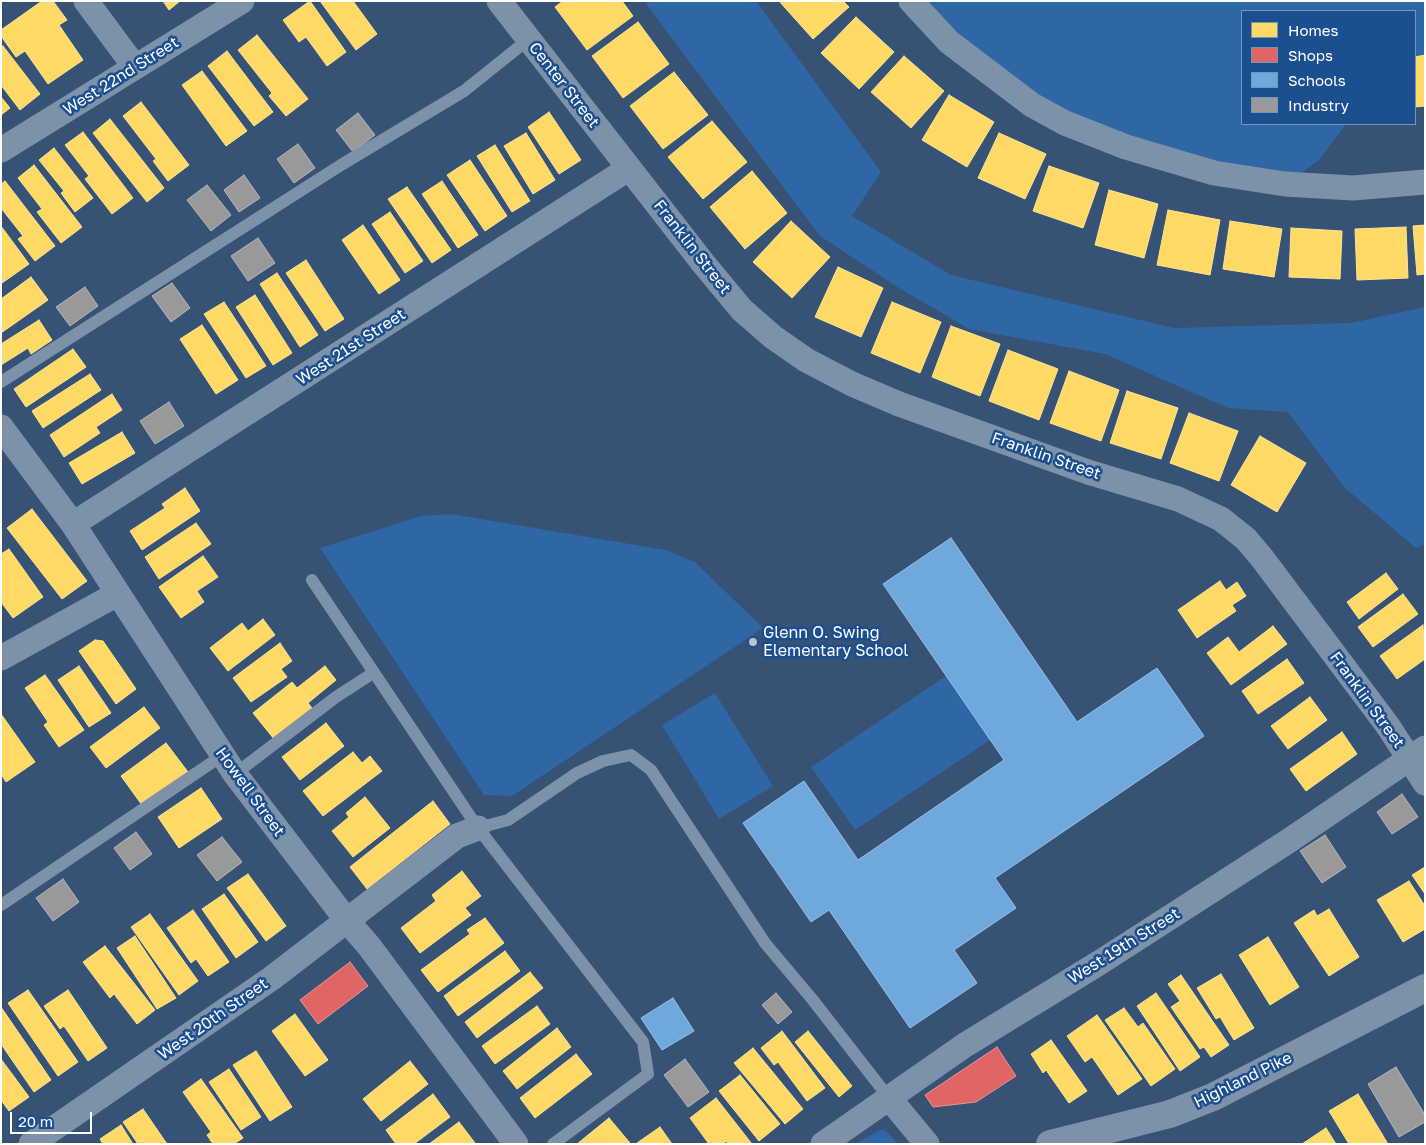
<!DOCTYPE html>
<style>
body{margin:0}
#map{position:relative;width:1426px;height:1145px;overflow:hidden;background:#365274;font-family:"Golos Text",sans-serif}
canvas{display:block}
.frame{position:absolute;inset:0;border:2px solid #fff;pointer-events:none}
.legend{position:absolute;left:1241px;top:10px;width:175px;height:115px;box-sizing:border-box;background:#1b4f8f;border:1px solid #7695bc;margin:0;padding:6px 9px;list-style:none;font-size:15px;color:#fff}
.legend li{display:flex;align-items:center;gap:10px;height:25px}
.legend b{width:25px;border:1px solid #7695bc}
.scale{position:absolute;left:10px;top:1112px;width:82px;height:22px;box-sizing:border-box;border:2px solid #fff;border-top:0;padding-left:6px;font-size:15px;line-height:18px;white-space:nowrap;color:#fff;-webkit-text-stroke:4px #1b4f8f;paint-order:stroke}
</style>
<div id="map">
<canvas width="1426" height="1145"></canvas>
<div class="frame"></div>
<ul class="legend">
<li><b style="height:14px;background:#ffd966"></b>Homes</li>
<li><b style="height:14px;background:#e06666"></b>Shops</li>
<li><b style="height:14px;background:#6fa8dc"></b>Schools</li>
<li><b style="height:14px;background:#999"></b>Industry</li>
</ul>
<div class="scale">20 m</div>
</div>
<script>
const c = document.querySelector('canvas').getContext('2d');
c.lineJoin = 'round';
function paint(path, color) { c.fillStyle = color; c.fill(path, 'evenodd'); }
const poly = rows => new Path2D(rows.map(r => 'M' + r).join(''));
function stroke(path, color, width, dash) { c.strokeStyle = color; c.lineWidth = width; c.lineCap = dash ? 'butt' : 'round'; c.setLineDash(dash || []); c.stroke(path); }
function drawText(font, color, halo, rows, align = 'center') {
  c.font = font + ' "Golos Text",sans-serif'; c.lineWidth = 5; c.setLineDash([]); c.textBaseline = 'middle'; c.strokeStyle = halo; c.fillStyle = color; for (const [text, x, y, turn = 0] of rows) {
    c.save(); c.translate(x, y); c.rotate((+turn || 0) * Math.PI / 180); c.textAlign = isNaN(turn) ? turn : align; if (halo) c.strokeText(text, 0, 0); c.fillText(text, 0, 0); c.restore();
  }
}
const green = poly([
 [644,1,756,1,881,172,852,216,951,275,1174,328,1351,323,1425,307,1425,544,1416,548,1345,488,1288,412,1228,408,1105,354,969,329,899,288,820,236],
 [911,1,1425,1,1425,55,1415,57,1415,11,1242,11,1242,124,1346,124,1318,161,1285,184,1065,123],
 [451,514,666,550,695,562,763,628,512,796,484,795,320,548,421,516],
 [946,676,990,740,855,830,811,767],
 [715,693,773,786,719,819,662,725],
 [884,1129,898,1144,855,1144,878,1131]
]);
const homes = poly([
 [42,1,53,1,67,20,59,25,83,60,48,84,25,51,16,57,1,36,1,30,42,1],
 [163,1,180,1,169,10,163,1],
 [310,1,346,52,327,66,306,37,299,42,283,20,310,1],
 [320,1,353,1,377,34,356,50,320,1],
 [563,1,622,1,633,16,587,50,555,7,563,1],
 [779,1,843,1,849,7,813,39,779,1],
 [856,17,894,52,859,89,821,53,856,17],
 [638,22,669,64,623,98,592,56,638,22],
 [257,35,308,99,286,116,269,96,272,93,238,50,257,35],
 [3,46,40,94,20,110,1,85,1,47,3,46],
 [227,51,273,112,254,126,208,66,227,51],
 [1425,55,1425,106,1415,107,1415,57,1425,55],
 [904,56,944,91,911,128,871,92,904,56],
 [202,71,247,131,226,146,182,85,202,71],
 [674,72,708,115,663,149,630,106,674,72],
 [949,95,994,122,967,167,922,140,949,95],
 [1,97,10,108,1,115,1,97],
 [141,102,189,165,168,181,153,161,156,159,123,116,141,102],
 [549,112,581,160,559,174,528,127,549,112],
 [110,119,164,188,147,202,93,133,110,119],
 [712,121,747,162,703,199,668,157,712,121],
 [83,132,133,198,112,214,85,179,89,176,65,145,83,132],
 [526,133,555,180,533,194,504,146,526,133],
 [999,133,1046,154,1025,199,978,178,999,133],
 [495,145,530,201,512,212,477,156,495,145],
 [54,148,93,198,75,212,61,193,64,191,39,160,54,148],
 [470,160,507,216,485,231,447,175,470,160],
 [34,165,82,227,61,243,37,212,42,209,18,178,34,165],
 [1049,166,1099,183,1083,228,1033,211,1049,166],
 [752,171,787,213,745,249,710,207,752,171],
 [5,181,55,246,35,261,18,239,23,236,1,208,1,184,5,181],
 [442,181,478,235,458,248,422,194,442,181],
 [407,187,451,250,432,263,388,199,407,187],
 [1109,190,1158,204,1144,258,1095,245,1109,190],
 [1168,210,1220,220,1210,275,1157,265,1168,210],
 [390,212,423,261,405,273,372,224,390,212],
 [791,221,830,257,792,298,753,262,791,221],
 [1230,221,1282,229,1274,277,1223,269,1230,221],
 [363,225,400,280,379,294,342,240,363,225],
 [1425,225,1425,274,1417,275,1413,226,1425,225],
 [1,226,29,264,2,283,1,281,1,226],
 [1406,227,1408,278,1357,280,1355,229,1406,227],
 [1291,228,1342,231,1340,279,1289,277,1291,228],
 [306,260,344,319,325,331,286,273,306,260],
 [838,267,883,288,861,337,815,317,838,267],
 [277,273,318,335,300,347,260,284,277,273],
 [31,277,48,300,1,333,1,299,31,277],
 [255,295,292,353,273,365,236,307,255,295],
 [224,302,266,366,246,378,204,314,224,302],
 [892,302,941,322,920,373,871,353,892,302],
 [39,320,52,340,31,354,28,348,1,365,1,344,39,320],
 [202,325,238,380,216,394,180,339,202,325],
 [951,326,1000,344,980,396,932,377,951,326],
 [73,349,86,367,26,407,14,389,73,349],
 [1008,350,1058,369,1039,420,989,401,1008,350],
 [1069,371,1119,390,1101,441,1050,423,1069,371],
 [90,374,101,390,43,428,32,411,90,374],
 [1127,391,1178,408,1161,459,1110,443,1127,391],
 [112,394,122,410,96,427,100,433,64,457,50,435,112,394],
 [1189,413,1238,431,1219,481,1170,463,1189,413],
 [122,432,135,453,82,484,69,463,122,432],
 [1260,436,1306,463,1277,512,1231,485,1260,436],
 [185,488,200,511,142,550,130,531,165,508,162,504,185,488],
 [32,509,87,581,62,599,7,528,32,509],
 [196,523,211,544,159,579,145,557,196,523],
 [9,549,43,597,13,618,1,602,1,554,9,549],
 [203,556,218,577,197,591,204,602,181,618,159,587,203,556],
 [1386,573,1398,589,1359,619,1347,602,1386,573],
 [1220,581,1226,590,1237,582,1246,596,1232,605,1236,611,1197,638,1178,610,1220,581],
 [1403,594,1418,614,1373,647,1358,627,1403,594],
 [263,619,275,635,228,671,210,648,242,623,248,631,263,619],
 [1423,625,1425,659,1397,679,1380,656,1423,625],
 [1273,626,1287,644,1231,685,1207,653,1228,637,1239,652,1273,626],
 [95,640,103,641,136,689,116,704,79,651,95,640],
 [280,643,292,661,281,669,287,677,251,702,233,678,280,643],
 [1287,659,1304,683,1258,714,1242,691,1287,659],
 [79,666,111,713,89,727,58,680,79,666],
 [325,666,336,680,308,703,312,708,274,739,253,713,292,682,297,688,325,666],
 [45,675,84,730,59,747,44,725,48,722,25,688,45,675],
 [1310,697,1327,720,1288,749,1271,726,1310,697],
 [144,707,160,728,106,768,90,747,144,707],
 [1,714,35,762,6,782,1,774,1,714],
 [326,723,344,746,300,780,282,757,326,723],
 [1342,732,1357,754,1306,791,1290,769,1342,732],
 [166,743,188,772,142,805,121,776,166,743],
 [353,752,362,763,370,756,382,771,323,816,303,791,353,752],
 [201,788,222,819,179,848,158,817,201,788],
 [365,797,390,828,353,857,332,831,349,817,346,813,365,797],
 [433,801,450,824,367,889,350,867,433,801],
 [1425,867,1425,894,1412,875,1425,867],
 [462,871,481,896,465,908,471,915,420,953,401,928,436,901,432,895,462,871],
 [248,874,286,926,266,941,227,888,248,874],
 [1409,881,1425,906,1425,929,1403,942,1377,900,1409,881],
 [224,894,258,942,236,958,202,909,224,894],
 [1329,909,1359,957,1329,976,1294,923,1314,910,1317,916,1329,909],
 [193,910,229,962,208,976,196,959,191,963,167,928,193,910],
 [150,914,198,981,179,995,131,927,150,914],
 [485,918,504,943,438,992,421,970,470,934,467,930,485,918],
 [135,936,176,998,157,1009,117,948,135,936],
 [1268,937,1299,987,1270,1005,1239,955,1268,937],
 [105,946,155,1010,137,1024,114,994,110,998,83,962,105,946],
 [505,951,520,971,458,1016,444,996,505,951],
 [530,972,543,988,477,1038,465,1022,530,972],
 [1221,974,1254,1028,1234,1040,1220,1017,1216,1019,1197,988,1221,974],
 [1181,975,1229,1045,1211,1057,1204,1047,1200,1049,1171,1007,1180,1001,1168,984,1181,975],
 [28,990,78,1062,58,1076,8,1003,28,990],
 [68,990,107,1048,88,1061,64,1026,60,1029,44,1006,68,990],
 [1156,993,1200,1057,1180,1071,1137,1006,1156,993],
 [537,1006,550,1024,495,1064,482,1046,537,1006],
 [1,1007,51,1080,34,1092,1,1044,1,1007],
 [1124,1008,1138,1027,1143,1023,1175,1069,1151,1086,1105,1020,1124,1008],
 [295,1014,328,1060,305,1076,272,1031,295,1014],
 [1097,1015,1142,1079,1118,1095,1092,1057,1085,1062,1067,1036,1097,1015],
 [557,1028,571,1047,517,1089,503,1071,557,1028],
 [782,1031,825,1088,807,1101,778,1062,774,1065,761,1048,782,1031],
 [808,1031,852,1086,839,1097,795,1042,808,1031],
 [1051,1040,1087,1091,1069,1103,1046,1070,1043,1073,1031,1054,1051,1040],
 [753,1048,803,1109,785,1124,734,1063,753,1048],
 [256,1051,292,1107,270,1121,233,1065,256,1051],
 [576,1054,592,1074,535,1118,520,1098,576,1054],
 [1,1059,29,1097,9,1111,1,1100,1,1059],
 [410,1061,428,1084,381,1121,363,1099,410,1061],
 [229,1069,261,1117,241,1130,209,1082,229,1069],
 [740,1075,780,1124,759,1141,719,1091,740,1075],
 [201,1079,243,1138,234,1144,213,1144,207,1135,211,1132,183,1092,201,1079],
 [433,1094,450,1117,414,1144,396,1144,386,1130,433,1094],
 [1358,1094,1388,1144,1349,1144,1329,1111,1358,1094],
 [716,1098,752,1144,728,1144,726,1141,723,1144,709,1144,690,1118,716,1098],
 [143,1109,167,1144,138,1144,123,1122,143,1109],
 [609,1118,630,1143,577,1144,609,1118],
 [459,1122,475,1143,429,1144,459,1122],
 [121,1125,133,1144,103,1144,100,1139,121,1125],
 [660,1127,672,1144,638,1144,637,1143,660,1127],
 [1326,1128,1336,1144,1302,1144,1326,1128]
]);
const shops = poly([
 [350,962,368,986,318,1024,300,1000,350,962],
 [997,1047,1016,1076,976,1102,933,1107,925,1095,997,1047]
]);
const schools = poly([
 [951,538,1077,722,1157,668,1204,736,995,878,1016,908,954,950,977,983,910,1028,829,910,811,922,743,823,804,781,858,860,1004,760,883,584,951,538],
 [673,998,694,1031,662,1050,641,1018,673,998]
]);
const industry = poly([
 [358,113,375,135,353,152,336,130,358,113],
 [298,144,315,168,294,183,277,159,298,144],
 [244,175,260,198,239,212,224,190,244,175],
 [207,185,231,215,211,231,187,200,207,185],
 [258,238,275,263,248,281,231,256,258,238],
 [172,283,190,308,171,322,152,296,172,283],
 [85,287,98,306,70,326,56,307,85,287],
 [169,402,184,426,155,444,140,421,169,402],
 [1402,794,1418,817,1392,834,1377,812,1402,794],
 [136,832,152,854,130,870,114,848,136,832],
 [1325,835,1346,867,1322,883,1300,851,1325,835],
 [222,837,242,862,217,881,197,855,222,837],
 [63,879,79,902,53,921,36,898,63,879],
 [776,993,792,1012,778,1024,762,1005,776,993],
 [685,1059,709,1092,688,1107,664,1075,685,1059],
 [1396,1067,1425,1115,1425,1122,1399,1137,1368,1084,1396,1067]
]);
const service = poly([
 [1,382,341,165,464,91,529,39],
 [312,580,478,828,643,1042,648,1074,553,1144],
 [235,774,336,697,373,673],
 [478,828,508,820,577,773,603,761,631,755,651,770,765,943,812,999,889,1098],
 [1,905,223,755]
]);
const minor = poly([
 [86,1,135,67],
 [499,1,703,263,742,310,773,337,806,360,852,384,899,404,1088,472,1178,499,1221,519,1246,539,1262,558,1388,726,1425,783],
 [911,1,949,42,1032,105,1065,123,1126,147,1214,173,1285,184,1353,188,1425,182],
 [1,150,242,1],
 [1,427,73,524,235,774,348,922,369,946,516,1144],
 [73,524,628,169],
 [1,658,117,594],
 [889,1098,927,1144],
 [31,1144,272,978,457,836,478,828],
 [823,1144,965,1045,1099,963,1290,840,1425,748]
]);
const tertiary = poly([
 [1050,1144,1170,1114,1213,1097,1425,988]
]);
const markers = [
 [753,642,5,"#b9c2ce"]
];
const streetNames = [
 ["West 22nd Street",121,76,-32],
 ["Center Street",564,85,52],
 ["Franklin Street",692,247,52],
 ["West 21st Street",351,347,-33],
 ["Franklin Street",1046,456,19],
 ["Franklin Street",1367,700,54],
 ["Howell Street",250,792,54],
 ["West 19th Street",1124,946,-32],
 ["West 20th Street",213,1019,-35],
 ["Highland Pike",1243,1080,-26]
];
const poiNames = [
 ["Glenn O. Swing",763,633],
 ["Elementary School",763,651]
];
paint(green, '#2f66a5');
paint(homes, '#ffd966');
stroke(homes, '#ffe494', 1);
paint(shops, '#e06666');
stroke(shops, '#e99494', 1);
paint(schools, '#6fa8dc');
stroke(schools, '#9ac2e6', 1);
paint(industry, '#999');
stroke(industry, '#b8b8b8', 1);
stroke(service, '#7d92a8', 12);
stroke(minor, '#7d92a8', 25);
stroke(tertiary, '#7d92a8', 28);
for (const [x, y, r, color] of markers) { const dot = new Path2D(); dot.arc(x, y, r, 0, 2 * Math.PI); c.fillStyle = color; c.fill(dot); stroke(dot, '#1b4f8f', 2); }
drawText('16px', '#fff', '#1b4f8f', streetNames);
drawText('16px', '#fff', '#1b4f8f', poiNames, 'left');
</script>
